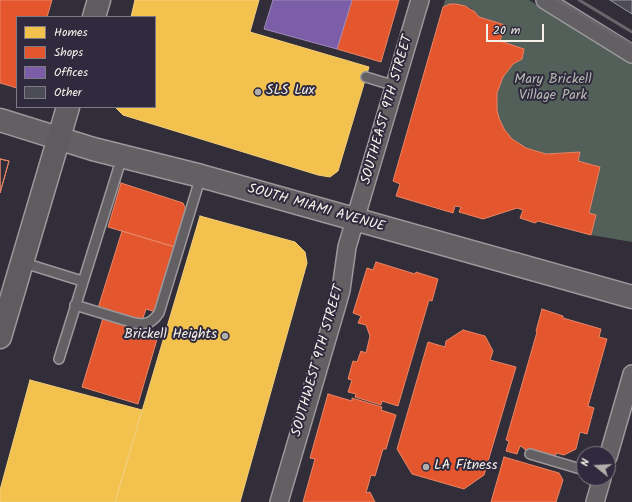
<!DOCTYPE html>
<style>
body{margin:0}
#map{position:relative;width:632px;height:502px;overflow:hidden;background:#312e39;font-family:Kalam,sans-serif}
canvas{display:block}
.legend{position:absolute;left:16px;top:16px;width:140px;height:92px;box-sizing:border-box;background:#2f2a3d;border:1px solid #7e7a81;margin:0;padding:5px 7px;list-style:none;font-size:12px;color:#f4f1e8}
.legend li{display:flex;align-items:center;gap:8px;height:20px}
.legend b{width:20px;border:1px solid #7e7a81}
.north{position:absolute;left:576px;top:446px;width:40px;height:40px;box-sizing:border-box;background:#2f2a3d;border:1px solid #7e7a81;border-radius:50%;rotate:288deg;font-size:11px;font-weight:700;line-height:16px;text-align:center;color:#f4f1e8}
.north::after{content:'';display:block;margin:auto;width:14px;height:18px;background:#b0adab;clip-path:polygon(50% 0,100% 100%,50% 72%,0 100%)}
.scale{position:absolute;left:486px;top:24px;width:58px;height:18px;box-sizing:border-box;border:2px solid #f4f1e8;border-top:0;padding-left:5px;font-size:12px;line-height:14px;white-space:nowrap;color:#f4f1e8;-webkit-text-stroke:3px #2f2a3d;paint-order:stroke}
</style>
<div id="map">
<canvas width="632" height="502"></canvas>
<ul class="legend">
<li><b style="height:11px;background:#f2c14e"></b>Homes</li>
<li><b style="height:11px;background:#e4572e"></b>Shops</li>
<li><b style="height:11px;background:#7b5ea7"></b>Offices</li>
<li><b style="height:11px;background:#4c4c56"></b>Other</li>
</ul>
<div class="north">N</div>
<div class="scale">20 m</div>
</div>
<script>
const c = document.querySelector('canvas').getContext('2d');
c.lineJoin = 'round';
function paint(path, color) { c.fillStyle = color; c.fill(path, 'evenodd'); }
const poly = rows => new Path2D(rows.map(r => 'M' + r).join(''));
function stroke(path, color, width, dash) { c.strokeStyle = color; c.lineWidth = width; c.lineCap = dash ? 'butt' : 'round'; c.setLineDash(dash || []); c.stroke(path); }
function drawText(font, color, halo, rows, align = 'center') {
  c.font = font + ' Kalam,sans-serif'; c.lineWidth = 4; c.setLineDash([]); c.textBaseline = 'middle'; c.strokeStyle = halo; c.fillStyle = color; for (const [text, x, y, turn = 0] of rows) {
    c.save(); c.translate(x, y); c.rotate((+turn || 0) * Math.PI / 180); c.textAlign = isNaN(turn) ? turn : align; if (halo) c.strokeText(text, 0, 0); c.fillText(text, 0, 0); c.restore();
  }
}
const green = poly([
 [445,0,529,0,632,64,632,242,591,235,596,215,589,213,600,167,578,161,580,152,546,154,526,148,509,205,455,189,505,25,479,17,471,8,460,5,450,4,443,7]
]);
const homes = poly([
 [135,0,259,0,250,32,369,67,338,171,330,177,318,175,123,115,115,107,155,107,155,17,131,17,135,0],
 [200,216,295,242,305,252,307,263,240,502,115,502,200,216],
 [30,380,142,410,115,502,0,502,0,490,30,380]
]);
const shops = poly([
 [0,0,52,0,47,17,17,17,17,88,0,83,0,0],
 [352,0,399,0,381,62,337,49,352,0],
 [450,4,456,4,465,6,475,12,479,17,505,25,500,41,524,49,522,59,513,64,503,77,497,93,497,110,499,118,504,129,512,139,526,148,546,154,580,152,578,161,600,167,589,213,596,215,591,235,538,221,535,223,520,218,523,210,517,208,483,219,459,212,461,207,455,206,453,213,396,196,400,184,393,181,443,7,450,4],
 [0,159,9,161,0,193,0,159],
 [0,159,9,161,0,193,0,159],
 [121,183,183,203,188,214,183,230,180,230,175,247,108,227,121,183],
 [122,231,175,247,156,312,146,309,142,321,98,308,122,231],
 [376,262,415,274,416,272,438,279,432,301,429,300,398,406,382,401,381,405,355,397,356,394,348,392,352,380,348,379,353,361,357,362,361,351,366,353,370,336,366,325,358,323,361,316,353,313,367,268,373,270,376,262],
 [542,309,563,316,563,318,601,329,599,337,607,339,588,406,594,408,587,434,580,432,576,449,564,455,556,453,555,458,524,449,524,448,520,446,517,454,506,451,509,441,506,440,537,332,536,331,542,309],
 [103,318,158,336,138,404,82,387,103,318],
 [463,330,485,336,493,351,490,360,516,367,484,475,464,489,412,474,397,449,428,342,445,347,446,341,463,330],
 [328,394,352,401,352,398,382,407,381,410,396,415,386,449,383,449,375,476,371,475,366,493,370,492,375,502,303,502,315,459,310,458,328,394],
 [504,457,559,473,563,480,556,502,491,502,504,457]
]);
const offices = poly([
 [273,0,352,0,337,49,264,29,273,0]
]);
const building = poly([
 [610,0,632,0,632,14,610,0]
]);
const service = poly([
 [366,77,395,86],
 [21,262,82,281],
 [75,305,134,323,142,324,150,322,155,318,159,313,201,176],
 [59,359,122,157],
 [530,454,584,470]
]);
const minor = poly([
 [545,0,632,54],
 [608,457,632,374],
 [279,502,336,308,341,290,347,247,420,0],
 [595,502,602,478]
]);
const secondary = poly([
 [0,120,93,149,201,176,632,297]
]);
const primary = poly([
 [94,17,99,0],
 [0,337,68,107]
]);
const rail = poly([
 [557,0,632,45],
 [579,0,632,32]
]);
const markers = [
 [258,92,4,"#b0adab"],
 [225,336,4,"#b0adab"],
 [426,467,4,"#b0adab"]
];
const parkNames = [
 ["Mary Brickell",553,81],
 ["Village Park",553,97]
];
const poiNames = [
 ["SLS Lux",266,92],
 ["Brickell Heights",217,336,"right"],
 ["LA Fitness",434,467]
];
const streetNames = [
 ["SOUTHEAST 9TH STREET",388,110,-74],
 ["SOUTH MIAMI AVENUE",316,209,16],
 ["SOUTHWEST 9TH STREET",319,361,-74]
];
paint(green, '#535f59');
paint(homes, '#f2c14e');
stroke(homes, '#f3cf7c', 1);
paint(shops, '#e4572e');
stroke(shops, '#e98566', 1);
paint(offices, '#7b5ea7');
stroke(offices, '#9f8aba', 1);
paint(building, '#4c4c56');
stroke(building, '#9a989b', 1);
stroke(service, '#9a989b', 12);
stroke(minor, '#9a989b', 20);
stroke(secondary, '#9a989b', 25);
stroke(primary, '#9a989b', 25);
stroke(service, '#626063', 9);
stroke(minor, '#626063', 17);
stroke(secondary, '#626063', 22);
stroke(primary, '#5f5c5f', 22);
stroke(rail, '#68666b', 3);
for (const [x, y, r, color] of markers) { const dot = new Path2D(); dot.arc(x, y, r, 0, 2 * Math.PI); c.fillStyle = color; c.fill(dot); stroke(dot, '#2f2a3d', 1.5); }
drawText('14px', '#b6bab1', '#2f2a3d', parkNames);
drawText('14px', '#f4f1e8', '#2f2a3d', poiNames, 'left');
drawText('14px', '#f4f1e8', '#2f2a3d', streetNames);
</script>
